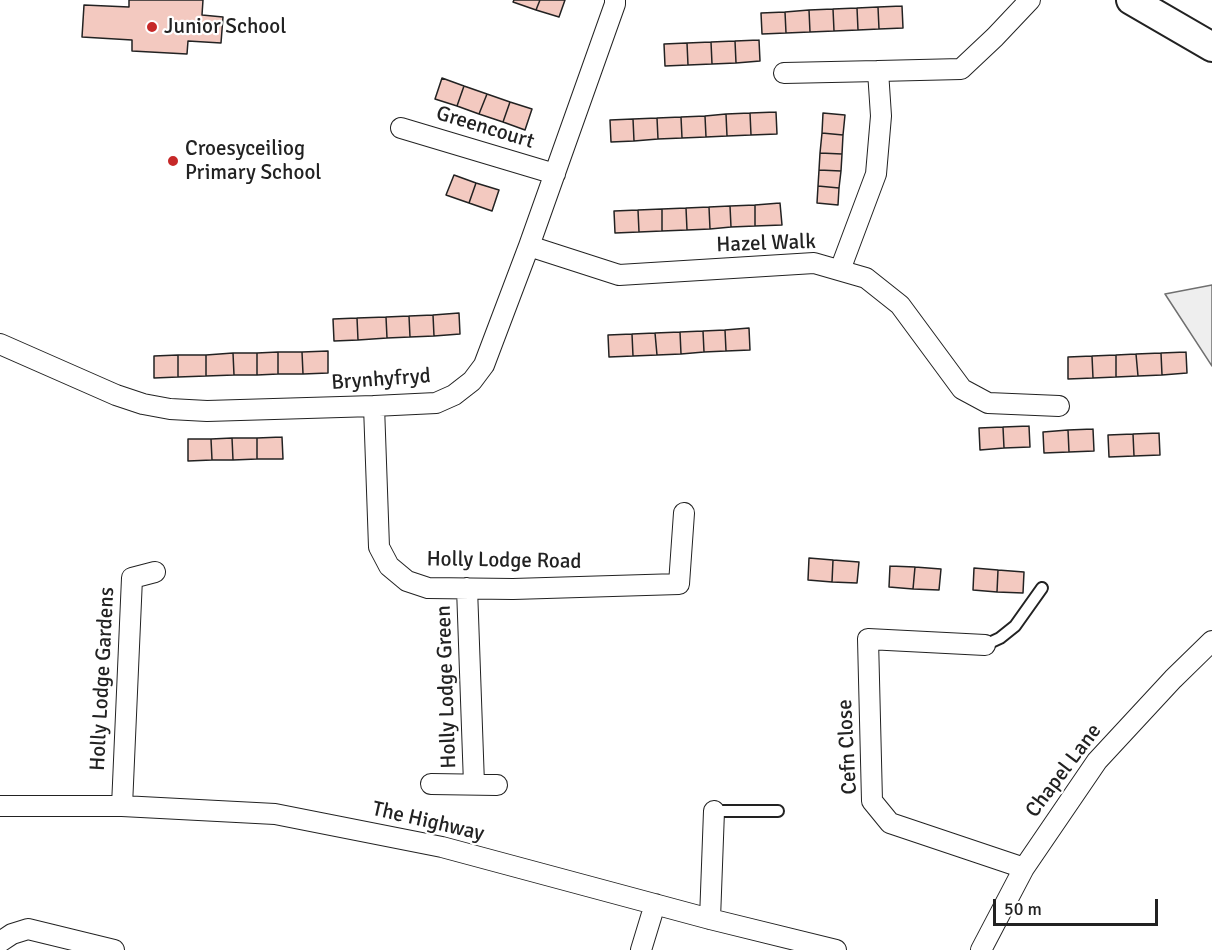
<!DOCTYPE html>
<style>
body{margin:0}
#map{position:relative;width:1212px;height:950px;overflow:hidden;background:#fff;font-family:Signika,sans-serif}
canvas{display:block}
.scale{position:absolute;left:993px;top:899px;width:165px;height:27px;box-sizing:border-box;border:3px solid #222;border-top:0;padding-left:8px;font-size:18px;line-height:21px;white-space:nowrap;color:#222;-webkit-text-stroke:4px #fff;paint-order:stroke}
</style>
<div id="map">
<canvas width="1212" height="950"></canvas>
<div class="scale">50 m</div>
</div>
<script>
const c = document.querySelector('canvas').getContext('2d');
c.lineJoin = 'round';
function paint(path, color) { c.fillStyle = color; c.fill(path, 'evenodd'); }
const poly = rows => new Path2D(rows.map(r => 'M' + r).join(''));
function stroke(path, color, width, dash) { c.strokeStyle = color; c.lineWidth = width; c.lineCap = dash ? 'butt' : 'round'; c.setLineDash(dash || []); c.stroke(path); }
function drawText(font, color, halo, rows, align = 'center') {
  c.font = font + ' Signika,sans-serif'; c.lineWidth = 4.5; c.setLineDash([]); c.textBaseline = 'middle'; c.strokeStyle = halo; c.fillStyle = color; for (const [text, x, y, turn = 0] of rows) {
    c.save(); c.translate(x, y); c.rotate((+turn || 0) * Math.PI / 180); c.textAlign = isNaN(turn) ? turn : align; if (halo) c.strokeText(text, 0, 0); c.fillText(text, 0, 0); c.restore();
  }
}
const green = poly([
 [1212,285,1212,366,1165,294,1212,285]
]);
const building = poly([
 [129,0,203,0,202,15,223,17,221,43,188,41,187,54,132,51,132,40,82,37,84,5,129,7,129,0],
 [514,0,540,0,536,10,513,2,514,0],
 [540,0,565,0,559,17,536,10,540,0],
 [902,6,903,28,879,29,878,7,902,6],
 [878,7,879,29,858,30,857,8,878,7],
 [857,8,858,30,834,31,833,9,857,8],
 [833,9,834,31,810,32,809,10,833,9],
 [809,10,810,32,786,33,785,12,809,10],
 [785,12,786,33,762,34,761,13,785,12],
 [759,40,760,61,736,63,735,41,759,40],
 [735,41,736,63,712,64,711,42,735,41],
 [711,42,712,64,688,65,687,43,711,42],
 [687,43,688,65,665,66,664,44,687,43],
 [442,78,464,86,457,106,435,99,442,78],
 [464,86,487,94,479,114,457,106,464,86],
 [487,94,510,102,503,122,479,114,487,94],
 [510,102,532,109,525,130,503,122,510,102],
 [776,112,777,134,751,135,750,113,776,112],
 [750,113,751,135,727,136,726,114,750,113],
 [823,113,845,115,843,135,822,133,823,113],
 [726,114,727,136,706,137,705,116,726,114],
 [705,116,706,137,682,138,681,117,705,116],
 [681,117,682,138,658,139,657,118,681,117],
 [657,118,658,139,634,141,633,119,657,118],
 [633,119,634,141,611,142,610,120,633,119],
 [822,133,843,135,842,154,820,153,822,133],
 [820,153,842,154,841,171,819,170,820,153],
 [819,170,841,171,839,188,818,186,819,170],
 [454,175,476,183,469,203,446,195,454,175],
 [476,183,499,190,492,211,469,203,476,183],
 [818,186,839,188,838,205,817,203,818,186],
 [780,203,782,225,755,226,755,205,780,203],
 [755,205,755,226,731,227,730,206,755,205],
 [730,206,731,227,710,229,709,207,730,206],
 [709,207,710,229,687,230,686,208,709,207],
 [686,208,687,230,662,231,662,209,686,208],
 [662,209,662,231,639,232,638,210,662,209],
 [638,210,639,232,615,233,614,211,638,210],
 [459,313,460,334,434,336,433,315,459,313],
 [433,315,434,336,410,337,409,316,433,315],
 [409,316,410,337,387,338,386,317,409,316],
 [386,317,387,338,358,340,357,318,386,317],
 [357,318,358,340,334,341,333,319,357,318],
 [749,328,750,350,726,351,725,330,749,328],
 [725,330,726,351,704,352,703,331,725,330],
 [703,331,704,352,681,354,680,332,703,331],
 [680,332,681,354,657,355,655,333,680,332],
 [655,333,657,355,633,356,632,334,655,333],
 [632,334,633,356,609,357,608,335,632,334],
 [328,351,328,373,303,374,302,352,328,351],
 [278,352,302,352,303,374,278,374,278,352],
 [278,352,278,374,257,375,257,353,278,352],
 [1186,352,1187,373,1162,375,1161,353,1186,352],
 [233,353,257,353,257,375,234,375,233,353],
 [233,353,234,375,206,376,206,355,233,353],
 [1161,353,1162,375,1138,376,1136,354,1161,353],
 [1136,354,1138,376,1116,377,1116,355,1136,354],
 [178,355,206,355,206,376,178,377,178,355],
 [178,355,178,377,154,378,154,356,178,355],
 [1116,355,1116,377,1093,378,1092,356,1116,355],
 [1092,356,1093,378,1068,379,1068,357,1092,356],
 [1029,426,1030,447,1004,448,1003,427,1029,426],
 [1003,427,1004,448,980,450,979,428,1003,427],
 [1093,429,1094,451,1069,452,1068,430,1093,429],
 [1068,430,1069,452,1044,453,1043,432,1068,430],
 [1159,433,1160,455,1134,456,1133,434,1159,433],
 [1133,434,1134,456,1109,457,1108,435,1133,434],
 [282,437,283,459,257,459,257,438,282,437],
 [232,438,233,460,212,460,211,439,232,438],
 [232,438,257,438,257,459,233,460,232,438],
 [188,439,211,439,212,460,188,461,188,439],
 [809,558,833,560,832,582,808,580,809,558],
 [833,560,859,562,857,583,832,582,833,560],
 [890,566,915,567,913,589,889,587,890,566],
 [915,567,941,569,939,590,913,589,915,567],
 [974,568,998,570,997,592,973,590,974,568],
 [998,570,1024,572,1023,593,997,592,998,570]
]);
const lane = poly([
 [985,645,1000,638,1015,626,1042,588],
 [714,811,778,811]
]);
const street = poly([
 [784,73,878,71],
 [401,128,555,174],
 [529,246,619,275,814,263,866,278,900,305,962,389,988,403,1059,406],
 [840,270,876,174,881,116,878,71,961,69,995,37,1030,0],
 [0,344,116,395,143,404,170,409,207,411,374,406,436,403,454,395,472,381,484,365,529,246,615,4,615,0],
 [374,406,379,547,389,566,407,581,428,588,513,589,679,584,684,513],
 [467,588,474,784],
 [985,645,868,639,872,801,890,823,1024,868],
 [431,784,497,785],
 [0,806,122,806,275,814,442,847,710,919,836,950],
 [122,806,132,578,155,572],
 [710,919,714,811],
 [0,942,12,934,28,929,114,950],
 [641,950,655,904],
 [981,950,1024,868,1097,761,1173,679,1212,641]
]);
const secondary = poly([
 [1131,0,1212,47]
]);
const markers = [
 [152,27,6,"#c62828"],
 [173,161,6,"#c62828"]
];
const poiNames = [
 ["Junior School",164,27],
 ["Croesyceiliog",185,149],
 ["Primary School",185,173]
];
const streetNames = [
 ["Greencourt",485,128,17],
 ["Hazel Walk",766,244,-2],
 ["Brynhyfryd",381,380,-4],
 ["Holly Lodge Road",504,561,1],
 ["Holly Lodge Gardens",103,679,-87],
 ["Holly Lodge Green",447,687,-92],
 ["Cefn Close",848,747,-93],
 ["Chapel Lane",1064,771,-53],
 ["The Highway",428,822,13]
];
paint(green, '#eee');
stroke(green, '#6f6f6f', 1.5);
paint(building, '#f3c9c0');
stroke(building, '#222', 1.5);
stroke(lane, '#222', 14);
stroke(street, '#222', 22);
stroke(secondary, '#222', 32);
stroke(lane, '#fff', 10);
stroke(street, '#fff', 20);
stroke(secondary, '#fff', 28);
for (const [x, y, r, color] of markers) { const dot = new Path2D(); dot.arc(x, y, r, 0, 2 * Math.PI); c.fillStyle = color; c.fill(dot); stroke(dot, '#fff', 2); }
drawText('21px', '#222', '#fff', poiNames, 'left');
drawText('21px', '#222', '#fff', streetNames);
</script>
